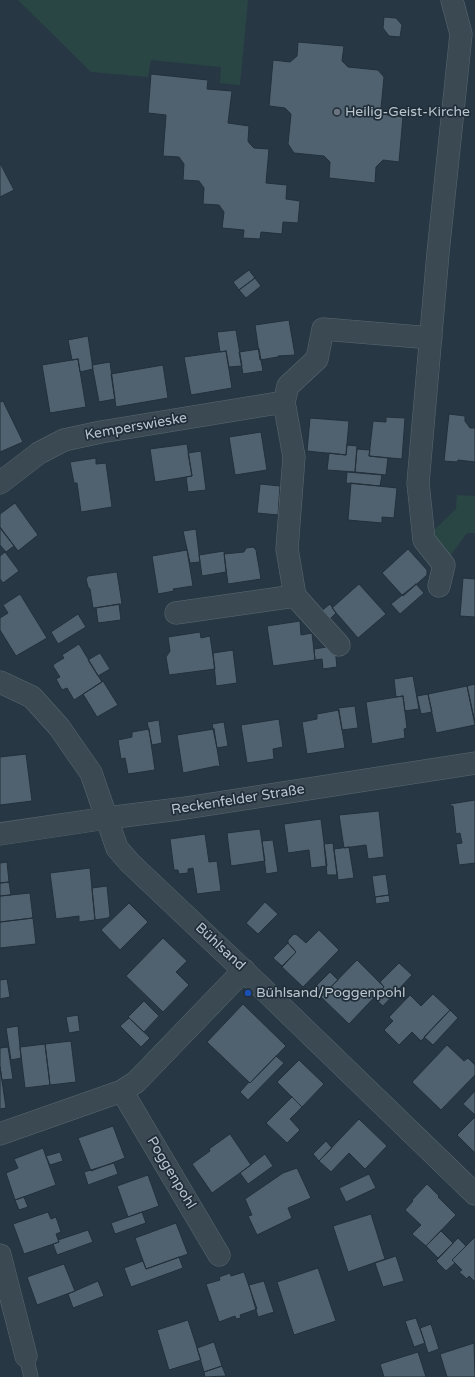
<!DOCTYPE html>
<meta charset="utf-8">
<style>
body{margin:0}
canvas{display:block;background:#273844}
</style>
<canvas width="475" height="1377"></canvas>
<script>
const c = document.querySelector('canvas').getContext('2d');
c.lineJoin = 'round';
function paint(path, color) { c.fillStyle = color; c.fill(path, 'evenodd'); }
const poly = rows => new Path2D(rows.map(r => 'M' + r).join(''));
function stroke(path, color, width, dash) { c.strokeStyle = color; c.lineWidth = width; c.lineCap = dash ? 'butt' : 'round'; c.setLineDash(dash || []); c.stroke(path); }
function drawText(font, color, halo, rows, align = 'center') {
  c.font = font + ' "Varela Round",sans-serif'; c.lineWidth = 3.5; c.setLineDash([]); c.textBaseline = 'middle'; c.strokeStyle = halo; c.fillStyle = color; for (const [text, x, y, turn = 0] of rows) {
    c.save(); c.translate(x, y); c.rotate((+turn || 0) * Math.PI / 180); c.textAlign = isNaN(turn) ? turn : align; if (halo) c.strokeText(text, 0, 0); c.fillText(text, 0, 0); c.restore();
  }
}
const green = poly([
 [18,0,248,0,240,85,220,83,221,67,151,60,148,77,91,72],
 [457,495,475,496,475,533,467,533,447,560,429,535,456,509]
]);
const building = poly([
 [384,17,396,18,402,25,400,37,389,36,383,28,384,17],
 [298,42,344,46,342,61,348,67,378,70,384,77,381,109,387,115,403,117,399,162,383,160,376,167,375,183,329,178,330,162,324,156,294,153,288,144,291,114,285,108,269,106,273,60,290,62,297,56,298,42],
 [151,74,208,80,207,89,232,91,228,123,249,126,248,141,250,144,254,148,269,149,266,183,287,185,286,199,300,201,298,223,283,222,282,234,261,232,260,239,243,238,244,230,222,228,224,212,219,205,203,204,204,188,199,181,183,180,184,164,179,157,163,156,166,115,148,113,151,74],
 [0,163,14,190,0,197,0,163],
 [249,270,255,278,239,290,233,282,249,270],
 [255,278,261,286,246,298,239,290,255,278],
 [289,320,295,355,278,356,278,357,260,360,255,325,289,320],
 [236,330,242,366,229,367,226,351,220,352,217,332,236,330],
 [88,336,93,369,80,372,78,359,72,360,68,340,88,336],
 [259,349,263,371,243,374,239,352,259,349],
 [226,351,232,388,191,395,184,357,226,351],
 [78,359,86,407,50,413,42,365,78,359],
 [110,362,115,399,99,402,92,365,110,362],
 [163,365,168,398,116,407,111,374,163,365],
 [3,401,23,442,0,452,0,402,3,401],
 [449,414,465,416,465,421,470,428,475,428,475,462,458,460,457,462,444,461,449,414],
 [386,417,405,418,402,459,369,456,373,421,386,422,386,417],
 [310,418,349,421,346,455,307,451,310,418],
 [261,432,267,470,235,475,229,437,261,432],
 [187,444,192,476,155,482,150,449,187,444],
 [347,445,357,446,355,472,327,470,329,453,346,455,347,445],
 [357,449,370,450,369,456,388,458,386,475,355,472,357,449],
 [201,451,206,490,188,492,186,477,192,476,188,453,201,451],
 [96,458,96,464,106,463,112,507,81,512,77,483,74,483,70,462,96,458],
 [347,472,382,475,380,486,346,483,347,472],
 [351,483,397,488,394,518,382,517,382,523,348,520,351,483],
 [260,484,280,486,278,515,257,513,260,484],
 [15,503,38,535,18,551,0,527,0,514,15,503],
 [0,528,14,546,6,552,0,545,0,528],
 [196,529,200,562,190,563,183,531,196,529],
 [253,547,256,550,261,579,228,584,224,554,244,552,246,548,253,547],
 [408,549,427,570,427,575,403,596,382,573,408,549],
 [187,550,193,586,173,589,174,591,158,594,152,556,187,550],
 [224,551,226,572,202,576,199,555,224,551],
 [5,552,19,571,3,583,0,579,0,556,5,552],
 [117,572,122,604,93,608,90,589,88,587,86,579,88,576,117,572],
 [463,578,475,579,475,617,460,616,463,578],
 [359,584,386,614,358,638,332,608,359,584],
 [416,584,424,593,400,614,391,604,416,584],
 [20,594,47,638,16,656,0,630,0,618,8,613,3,605,20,594],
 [119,604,121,620,98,623,96,608,119,604],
 [330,604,336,613,328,621,320,612,330,604],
 [78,614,86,627,58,644,51,632,78,614],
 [300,621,301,635,312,633,315,660,273,666,267,626,300,621],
 [200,632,201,638,210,636,215,669,169,675,166,657,170,651,168,637,200,632],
 [79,644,102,682,74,700,67,688,62,690,56,679,60,677,53,666,54,664,64,658,62,655,79,644],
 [333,646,335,648,337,667,323,669,322,659,315,660,314,649,333,646],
 [233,650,237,683,216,686,213,653,233,650],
 [100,653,110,669,98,676,88,660,100,653],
 [413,676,419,709,405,711,403,696,396,697,394,679,413,676],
 [103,681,118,705,97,717,83,694,103,681],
 [475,684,475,718,474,718,467,686,475,684],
 [467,686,475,725,436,733,428,694,467,686],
 [428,694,432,712,421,714,417,696,428,694],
 [403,696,407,728,404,729,405,738,372,744,366,702,403,696],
 [355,706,358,728,342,730,338,708,355,706],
 [339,710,345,748,307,754,302,722,317,719,317,714,339,710],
 [279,719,283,747,273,749,274,759,247,763,241,725,279,719],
 [159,720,162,743,152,745,147,722,159,720],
 [224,722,228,746,217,748,212,724,224,722],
 [149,729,155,770,128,774,125,758,121,759,118,740,132,737,132,732,149,729],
 [214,729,220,767,217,766,183,773,177,735,214,729],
 [26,754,32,801,0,805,0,757,26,754],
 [475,800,475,863,459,865,456,844,462,843,460,833,456,834,453,806,451,806,450,804,475,800],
 [379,811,384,857,368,859,366,845,344,848,339,815,379,811],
 [321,819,327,866,311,868,309,850,288,853,284,824,321,819],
 [260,829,265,861,231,866,227,833,260,829],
 [205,834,209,862,217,861,221,891,197,894,193,868,188,869,188,873,179,874,178,870,174,870,170,839,205,834],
 [273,840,278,872,266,874,262,841,273,840],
 [333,843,337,875,327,875,324,844,333,843],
 [349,847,354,878,338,880,334,849,349,847],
 [7,862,9,882,0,883,0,863,7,862],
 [90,868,95,920,79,922,79,916,56,919,50,873,90,868],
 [386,874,389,895,375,897,372,876,386,874],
 [9,882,11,895,0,896,0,883,9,882],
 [107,886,110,916,108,918,95,920,92,888,107,886],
 [30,893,33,918,0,922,0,896,30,893],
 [389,895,390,902,376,904,375,897,389,895],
 [265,902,278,914,258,934,246,923,265,902],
 [129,903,148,922,120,950,101,930,129,903],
 [33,918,36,944,0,948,0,922,33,918],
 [319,930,339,950,303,987,282,967,296,952,288,943,288,940,294,934,297,935,306,943,319,930],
 [163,938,187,961,176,972,189,985,163,1012,126,976,163,938],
 [288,943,296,952,282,966,273,958,288,943],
 [357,960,384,987,349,1024,321,997,357,960],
 [399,963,412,975,383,1006,374,998,384,987,380,982,399,963],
 [330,972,338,980,322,996,314,988,330,972],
 [7,979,10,997,0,999,0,980,7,979],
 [433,994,450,1010,421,1041,412,1032,399,1045,384,1030,393,1021,389,1017,410,995,421,1006,433,994],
 [144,1001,159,1016,144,1032,128,1017,144,1001],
 [243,1004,286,1046,250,1083,207,1042,243,1004],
 [450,1010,458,1018,433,1045,424,1037,450,1010],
 [78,1015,80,1031,69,1033,66,1017,78,1015],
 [129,1018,150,1038,141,1047,120,1026,129,1018],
 [18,1026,21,1058,11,1060,6,1028,18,1026],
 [71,1041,76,1082,50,1085,45,1044,71,1041],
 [45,1044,50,1085,25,1088,20,1047,45,1044],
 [447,1045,464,1061,468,1058,475,1065,475,1075,441,1110,412,1082,447,1045],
 [8,1047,13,1079,2,1080,0,1067,0,1048,8,1047],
 [276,1056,284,1063,248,1100,240,1092,249,1082,250,1083,276,1056],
 [299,1060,324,1084,302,1107,277,1082,299,1060],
 [0,1067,6,1108,0,1109,0,1067],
 [475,1091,475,1115,463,1104,475,1091],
 [292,1097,302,1107,290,1119,300,1130,287,1143,266,1123,292,1097],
 [475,1117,475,1153,457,1135,475,1117],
 [359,1119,387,1146,365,1169,349,1153,331,1172,319,1161,359,1119],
 [113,1126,125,1158,91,1171,78,1138,113,1126],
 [230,1134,251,1165,212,1193,192,1164,210,1151,209,1149,230,1134],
 [326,1141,332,1148,319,1161,313,1154,326,1141],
 [43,1148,56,1185,15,1200,6,1173,18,1168,14,1159,43,1148],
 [60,1152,63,1161,50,1165,46,1156,60,1152],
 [265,1154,273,1166,248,1184,240,1173,265,1154],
 [114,1163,118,1174,88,1185,84,1172,114,1163],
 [297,1168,311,1198,288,1208,292,1218,257,1235,248,1216,252,1215,245,1199,283,1173,297,1168],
 [369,1174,376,1188,346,1202,339,1188,369,1174],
 [148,1175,159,1206,128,1217,117,1186,148,1175],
 [427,1184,439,1196,438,1197,456,1215,426,1246,412,1234,421,1225,405,1210,413,1201,412,1200,427,1184],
 [24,1197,28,1207,19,1210,15,1200,24,1197],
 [48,1212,51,1219,56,1217,61,1232,56,1234,59,1242,24,1254,13,1224,48,1212],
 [142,1212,146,1223,115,1234,111,1223,142,1212],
 [371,1214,385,1259,348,1272,333,1226,371,1214],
 [176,1223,188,1254,146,1269,135,1238,176,1223],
 [88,1230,93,1242,57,1255,53,1244,59,1242,58,1240,88,1230],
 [441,1231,453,1243,438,1258,426,1246,441,1231],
 [475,1237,475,1282,469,1276,467,1279,459,1272,462,1270,452,1260,475,1237],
 [458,1238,466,1246,452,1260,455,1263,446,1271,436,1261,458,1238],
 [396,1256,404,1281,383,1287,375,1263,396,1256],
 [179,1257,183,1268,131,1287,124,1268,143,1261,146,1269,179,1257],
 [64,1264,75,1291,37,1305,27,1277,64,1264],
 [318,1268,336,1321,294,1335,277,1282,318,1268],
 [244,1272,257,1309,240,1315,241,1318,236,1319,235,1316,219,1322,206,1284,220,1280,219,1277,230,1273,231,1276,244,1272],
 [98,1281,104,1296,73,1308,68,1294,98,1281],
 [264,1281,274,1312,258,1317,249,1285,264,1281],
 [416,1318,425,1343,414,1347,405,1321,416,1318],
 [188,1320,201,1360,169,1370,157,1330,188,1320],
 [431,1324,439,1349,428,1353,420,1328,431,1324],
 [214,1342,222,1366,204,1372,197,1348,214,1342],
 [474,1343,475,1377,447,1377,440,1354,474,1343],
 [418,1352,426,1377,384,1377,380,1364,418,1352],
 [222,1366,226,1376,205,1377,204,1372,222,1366]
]);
const service = poly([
 [26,1356,31,1377]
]);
const minor = poly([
 [0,483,39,453,64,440,101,432,284,402,288,386,317,359,323,329,431,338],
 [439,586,444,565,424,540,418,483,438,253,461,34,452,0],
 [295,596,339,645],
 [176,613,295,596,287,549,294,457,284,402],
 [0,682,32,697,59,727,91,773,117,848,130,863,259,985,475,1194],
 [122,1091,219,1255],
 [0,1134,122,1091,136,1082,244,970],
 [0,1255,26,1356]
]);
const tertiary = poly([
 [0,834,107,818,179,809,475,763]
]);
const markers = [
 [337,112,4,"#6b7280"],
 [248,993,4,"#1a4fb4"]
];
const poiNames = [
 ["Heilig-Geist-Kirche",345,112],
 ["Bühlsand/Poggenpohl",256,993]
];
const streetNames = [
 ["Kemperswieske",136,427,-10],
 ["Reckenfelder Straße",238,800,-9],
 ["Bühlsand",220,947,43],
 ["Poggenpohl",171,1173,59]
];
paint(green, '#294544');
paint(building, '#50626f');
stroke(building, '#22303b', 1);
stroke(service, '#5a6771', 15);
stroke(minor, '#5a6771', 23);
stroke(tertiary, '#5a6771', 23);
stroke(service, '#3b4953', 14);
stroke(minor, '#3b4953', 22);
stroke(tertiary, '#3b4953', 22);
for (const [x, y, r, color] of markers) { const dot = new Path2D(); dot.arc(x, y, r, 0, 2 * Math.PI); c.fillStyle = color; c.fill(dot); stroke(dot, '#202e39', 1.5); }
drawText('14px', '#b9c4cd', '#202e39', poiNames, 'left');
drawText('14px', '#b9c4cd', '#202e39', streetNames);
</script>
